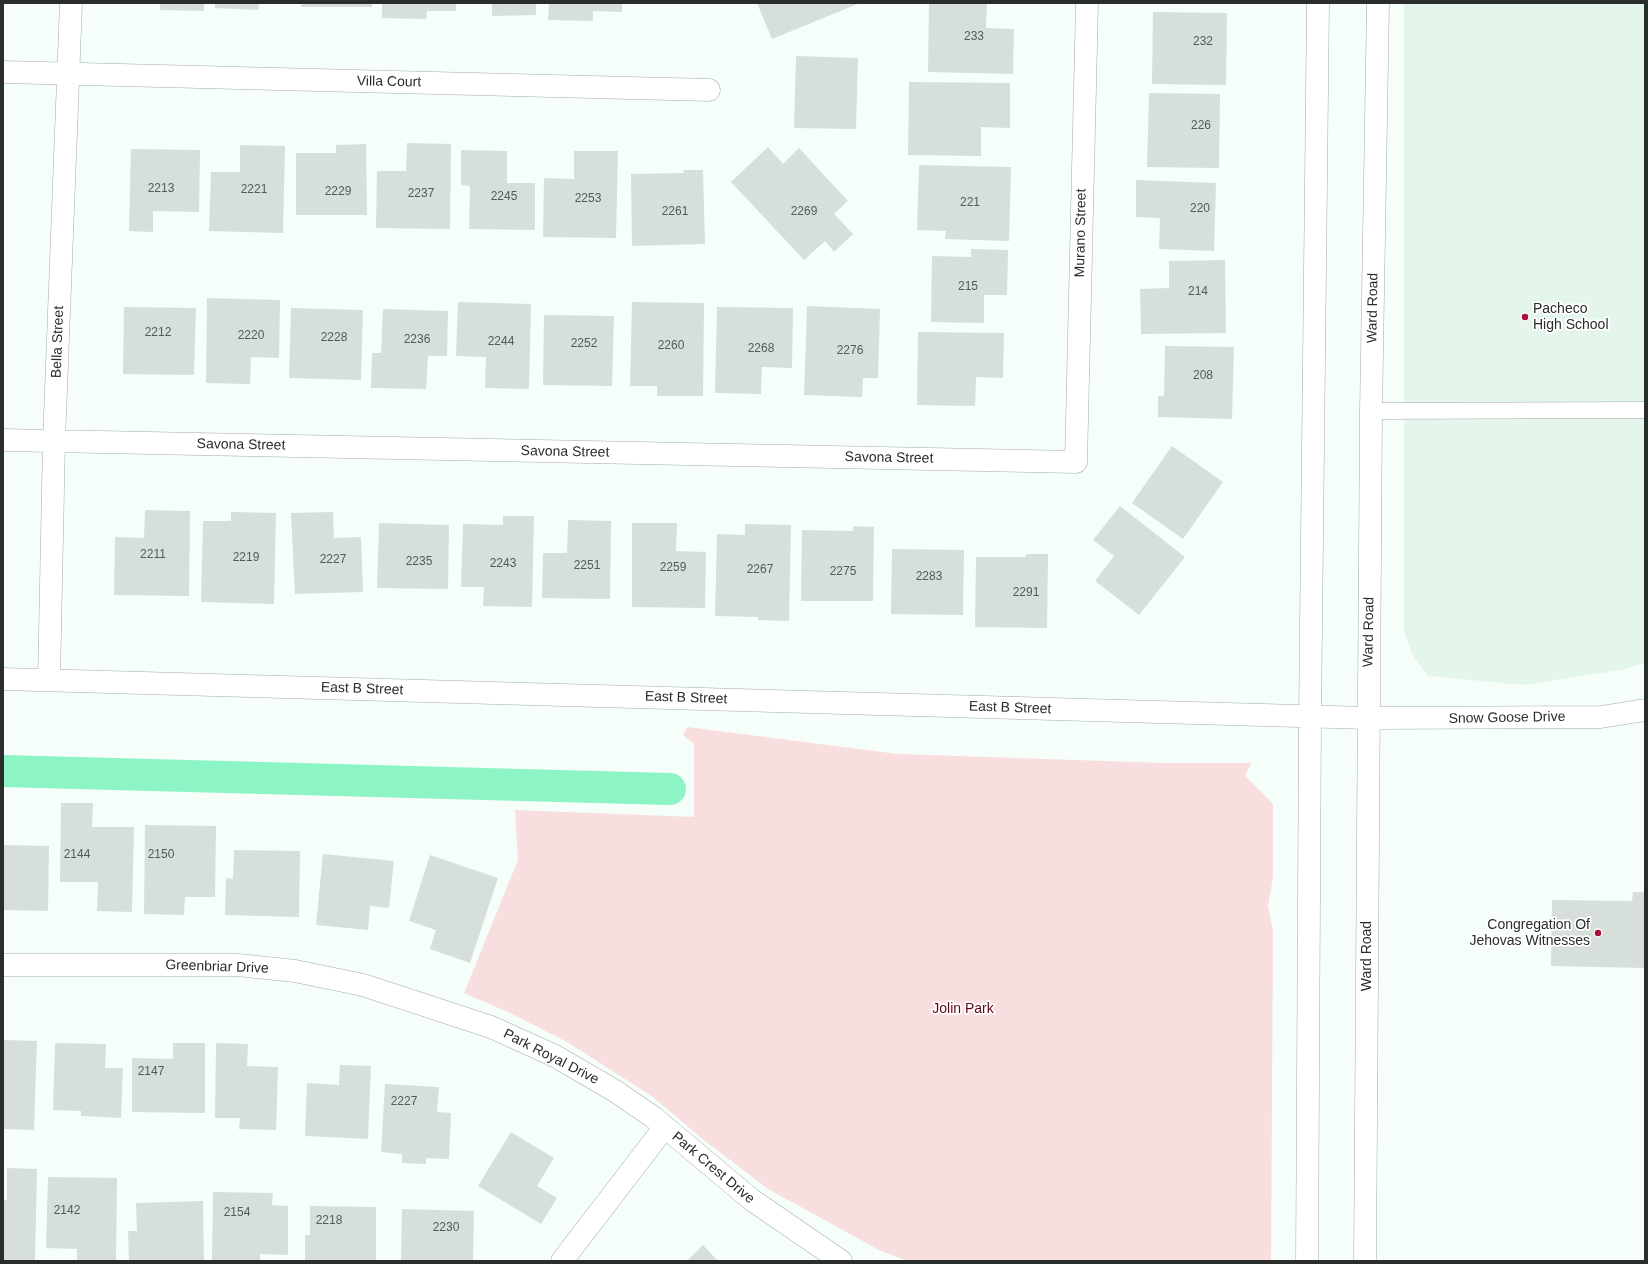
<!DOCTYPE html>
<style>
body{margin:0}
#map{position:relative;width:1648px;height:1264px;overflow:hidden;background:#f5fef9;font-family:Arial,sans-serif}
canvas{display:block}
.frame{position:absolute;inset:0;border:4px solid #292d2b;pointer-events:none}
</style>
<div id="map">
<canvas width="1648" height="1264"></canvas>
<div class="frame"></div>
</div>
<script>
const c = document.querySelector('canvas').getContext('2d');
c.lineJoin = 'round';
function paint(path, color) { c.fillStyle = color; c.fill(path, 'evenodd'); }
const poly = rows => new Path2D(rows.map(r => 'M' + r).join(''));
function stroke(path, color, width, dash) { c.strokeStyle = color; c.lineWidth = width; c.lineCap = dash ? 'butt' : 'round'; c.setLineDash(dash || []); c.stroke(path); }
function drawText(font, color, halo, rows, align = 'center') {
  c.font = font + ' Arial,sans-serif'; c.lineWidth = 3.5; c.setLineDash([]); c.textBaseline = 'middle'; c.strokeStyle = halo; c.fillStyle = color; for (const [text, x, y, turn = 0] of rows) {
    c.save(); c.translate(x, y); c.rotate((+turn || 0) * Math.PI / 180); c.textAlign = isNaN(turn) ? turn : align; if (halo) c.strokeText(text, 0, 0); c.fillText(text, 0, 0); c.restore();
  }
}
const built = poly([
 [1404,3,1645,3,1645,663,1621,670,1524,685,1428,676,1413,656,1404,631]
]);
const green = poly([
 [687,727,898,754,1163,763,1251,763,1245,776,1273,804,1273,878,1268,906,1273,931,1271,1261,908,1261,879,1250,768,1189,700,1137,653,1097,567,1042,512,1014,464,993,518,860,515,810,694,817,694,744,683,735]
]);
const canal = poly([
 [3,771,670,789]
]);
const building = poly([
 [160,3,204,3,204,11,160,10],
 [215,3,259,3,258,10,215,8],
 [301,3,372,3,372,7,301,7],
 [382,3,456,3,456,11,427,11,426,19,382,18],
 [492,3,536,3,536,15,492,16],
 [549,3,622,3,622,12,593,11,593,21,548,20],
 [757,3,860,3,772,39],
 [929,3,987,3,986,28,1014,29,1013,74,928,72],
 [1153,12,1227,13,1226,85,1152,84],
 [796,56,858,58,856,129,794,128],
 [909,82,1010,83,1010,128,981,127,981,156,908,155],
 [1149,93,1220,94,1219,168,1147,167],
 [407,143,451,144,450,229,376,228,377,171,406,171],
 [366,144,367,215,296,215,296,153,336,153,336,145],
 [240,145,285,146,283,233,209,231,211,172,240,172],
 [768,147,783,164,799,148,848,201,834,214,853,234,834,252,825,241,804,260,731,182],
 [131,149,200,150,199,212,153,211,153,232,129,231],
 [461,150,507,151,507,183,535,183,535,230,469,229,470,186,461,185],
 [574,151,618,151,616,238,543,237,544,178,574,179],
 [919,165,1011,167,1009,241,945,239,946,231,917,230],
 [683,170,703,170,705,244,632,246,631,174,684,173],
 [1136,180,1216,183,1214,251,1159,249,1160,218,1136,217],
 [971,249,1008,250,1007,295,984,295,984,323,931,322,932,256,971,257],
 [1225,260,1226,333,1141,334,1140,289,1169,288,1169,261],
 [207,298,280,300,279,358,251,357,250,384,206,383],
 [458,302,531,304,529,389,485,388,486,357,456,356],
 [632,302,704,303,703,396,657,396,657,386,630,386],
 [807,306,880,309,878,378,863,378,862,397,804,395],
 [124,307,196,308,194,375,123,374],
 [717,307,793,308,792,368,762,367,761,394,715,393],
 [291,308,363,310,361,380,289,378],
 [383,309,448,311,447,356,428,356,426,389,371,388,372,353,381,353],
 [544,315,614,316,612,386,543,385],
 [918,332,1004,333,1003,378,976,377,975,406,917,405],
 [1165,346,1234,347,1232,419,1158,417,1158,396,1164,396],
 [1172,446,1223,482,1183,539,1132,503],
 [1120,506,1185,557,1139,615,1095,581,1114,556,1093,540],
 [145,510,190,511,189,596,114,595,115,537,144,538],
 [231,512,276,513,274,604,201,602,203,521,231,521],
 [333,512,334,538,361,537,363,592,295,594,291,513],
 [503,516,534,516,532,607,483,606,484,587,461,587,463,524,503,525],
 [568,520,611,521,610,599,542,598,543,553,567,553],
 [379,523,449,525,448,589,377,588],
 [632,523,677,523,676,551,706,552,705,608,632,607],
 [745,524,791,525,789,621,758,620,758,617,715,616,717,534,745,535],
 [853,526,874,527,873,601,801,601,802,530,853,531],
 [892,549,964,550,963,615,891,614],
 [1026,554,1048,554,1047,628,975,627,976,557,1026,557],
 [61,803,93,803,92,827,134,827,132,912,97,911,98,882,60,882],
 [145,825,216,826,215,897,185,897,184,915,144,914],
 [3,845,49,846,48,911,3,910],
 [234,850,300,851,299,917,225,915,226,878,233,879],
 [323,854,394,861,389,908,370,906,368,930,316,925],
 [430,855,498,878,470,963,430,949,436,930,409,921],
 [1633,892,1645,892,1645,968,1551,966,1552,900,1632,901],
 [3,1040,37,1041,34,1130,3,1129],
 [55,1043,106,1044,105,1068,123,1068,121,1118,81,1116,81,1111,53,1110],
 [173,1043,205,1043,205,1113,132,1112,132,1058,173,1059],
 [216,1043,248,1044,247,1066,278,1067,276,1130,239,1129,240,1118,215,1118],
 [340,1065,371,1066,368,1139,305,1136,307,1083,339,1085],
 [385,1084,439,1087,437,1112,451,1113,449,1159,426,1158,426,1164,402,1163,402,1154,381,1152],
 [511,1132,554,1158,537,1186,557,1198,541,1224,478,1186],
 [7,1168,37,1169,35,1261,3,1261,3,1200,7,1200],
 [48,1177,117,1178,116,1261,77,1261,77,1249,46,1248],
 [213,1192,273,1193,272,1205,288,1206,288,1255,260,1254,260,1261,212,1261],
 [203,1201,204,1261,129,1261,128,1231,137,1231,136,1203],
 [310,1206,376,1207,376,1261,305,1261,305,1235,310,1235],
 [402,1209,474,1211,473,1261,401,1261],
 [703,1245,718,1261,687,1261]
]);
const lane = poly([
 [1371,411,1645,410]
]);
const street = poly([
 [3,72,709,90],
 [3,440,1076,462,1087,3],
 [3,679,1368,718,1601,717,1645,710],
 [49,680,54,441,71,3],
 [3,965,238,965,295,971,363,985,491,1027,555,1056,615,1091,653,1117,752,1200,841,1261],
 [562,1261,664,1128],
 [1307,1261,1310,716,1318,3],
 [1365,1261,1371,411,1378,3]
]);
const markers = [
 [1525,317,4,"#a8113a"],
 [1598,933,4,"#a8113a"]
];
const numberNames = [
 ["233",974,37],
 ["232",1203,42],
 ["226",1201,126],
 ["2213",161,189],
 ["2221",254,190],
 ["2229",338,192],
 ["2237",421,194],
 ["2245",504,197],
 ["2253",588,199],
 ["221",970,203],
 ["220",1200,209],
 ["2261",675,212],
 ["2269",804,212],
 ["215",968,287],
 ["214",1198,292],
 ["2212",158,333],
 ["2220",251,336],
 ["2228",334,338],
 ["2236",417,340],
 ["2244",501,342],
 ["2252",584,344],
 ["2260",671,346],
 ["2268",761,349],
 ["2276",850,351],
 ["208",1203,376],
 ["2211",153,555],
 ["2219",246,558],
 ["2227",333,560],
 ["2235",419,562],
 ["2243",503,564],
 ["2251",587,566],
 ["2259",673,568],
 ["2267",760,570],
 ["2275",843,572],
 ["2283",929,577],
 ["2291",1026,593],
 ["2144",77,855],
 ["2150",161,855],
 ["2147",151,1072],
 ["2227",404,1102],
 ["2142",67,1211],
 ["2154",237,1213],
 ["2218",329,1221],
 ["2230",446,1228]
];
const streetNames = [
 ["Villa Court",389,82,1],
 ["Murano Street",1081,233,-89],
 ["Ward Road",1373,308,-89],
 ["Bella Street",58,342,-88],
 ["Savona Street",241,445,1],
 ["Savona Street",565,452,1],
 ["Savona Street",889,458,1],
 ["Ward Road",1369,632,-89],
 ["East B Street",362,689,2],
 ["East B Street",686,698,2],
 ["East B Street",1010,708,2],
 ["Snow Goose Drive",1507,718,-1],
 ["Ward Road",1367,956,-90],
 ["Greenbriar Drive",217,967,2],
 ["Park Royal Drive",551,1057,27],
 ["Park Crest Drive",713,1168,40]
];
const poiNames = [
 ["Pacheco",1533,309],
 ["High School",1533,325],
 ["Congregation Of",1590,925,"right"],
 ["Jehovas Witnesses",1590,941,"right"]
];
const parkNames = [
 ["Jolin Park",963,1009]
];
paint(built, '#e4f5ec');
paint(green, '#f8dedf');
stroke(canal, '#8cf4c5', 32);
paint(building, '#d6dfda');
stroke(lane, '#a3aba7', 17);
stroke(street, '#a3aba7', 23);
stroke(lane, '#fff', 16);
stroke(street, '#fff', 22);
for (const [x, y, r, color] of markers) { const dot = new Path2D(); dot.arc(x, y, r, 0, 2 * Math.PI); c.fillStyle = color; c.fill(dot); stroke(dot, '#fff', 1.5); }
drawText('12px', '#545a57', null, numberNames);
drawText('14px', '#292d2b', '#fff', streetNames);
drawText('14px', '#292d2b', '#fff', poiNames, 'left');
drawText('14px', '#5f061d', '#fff', parkNames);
</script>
